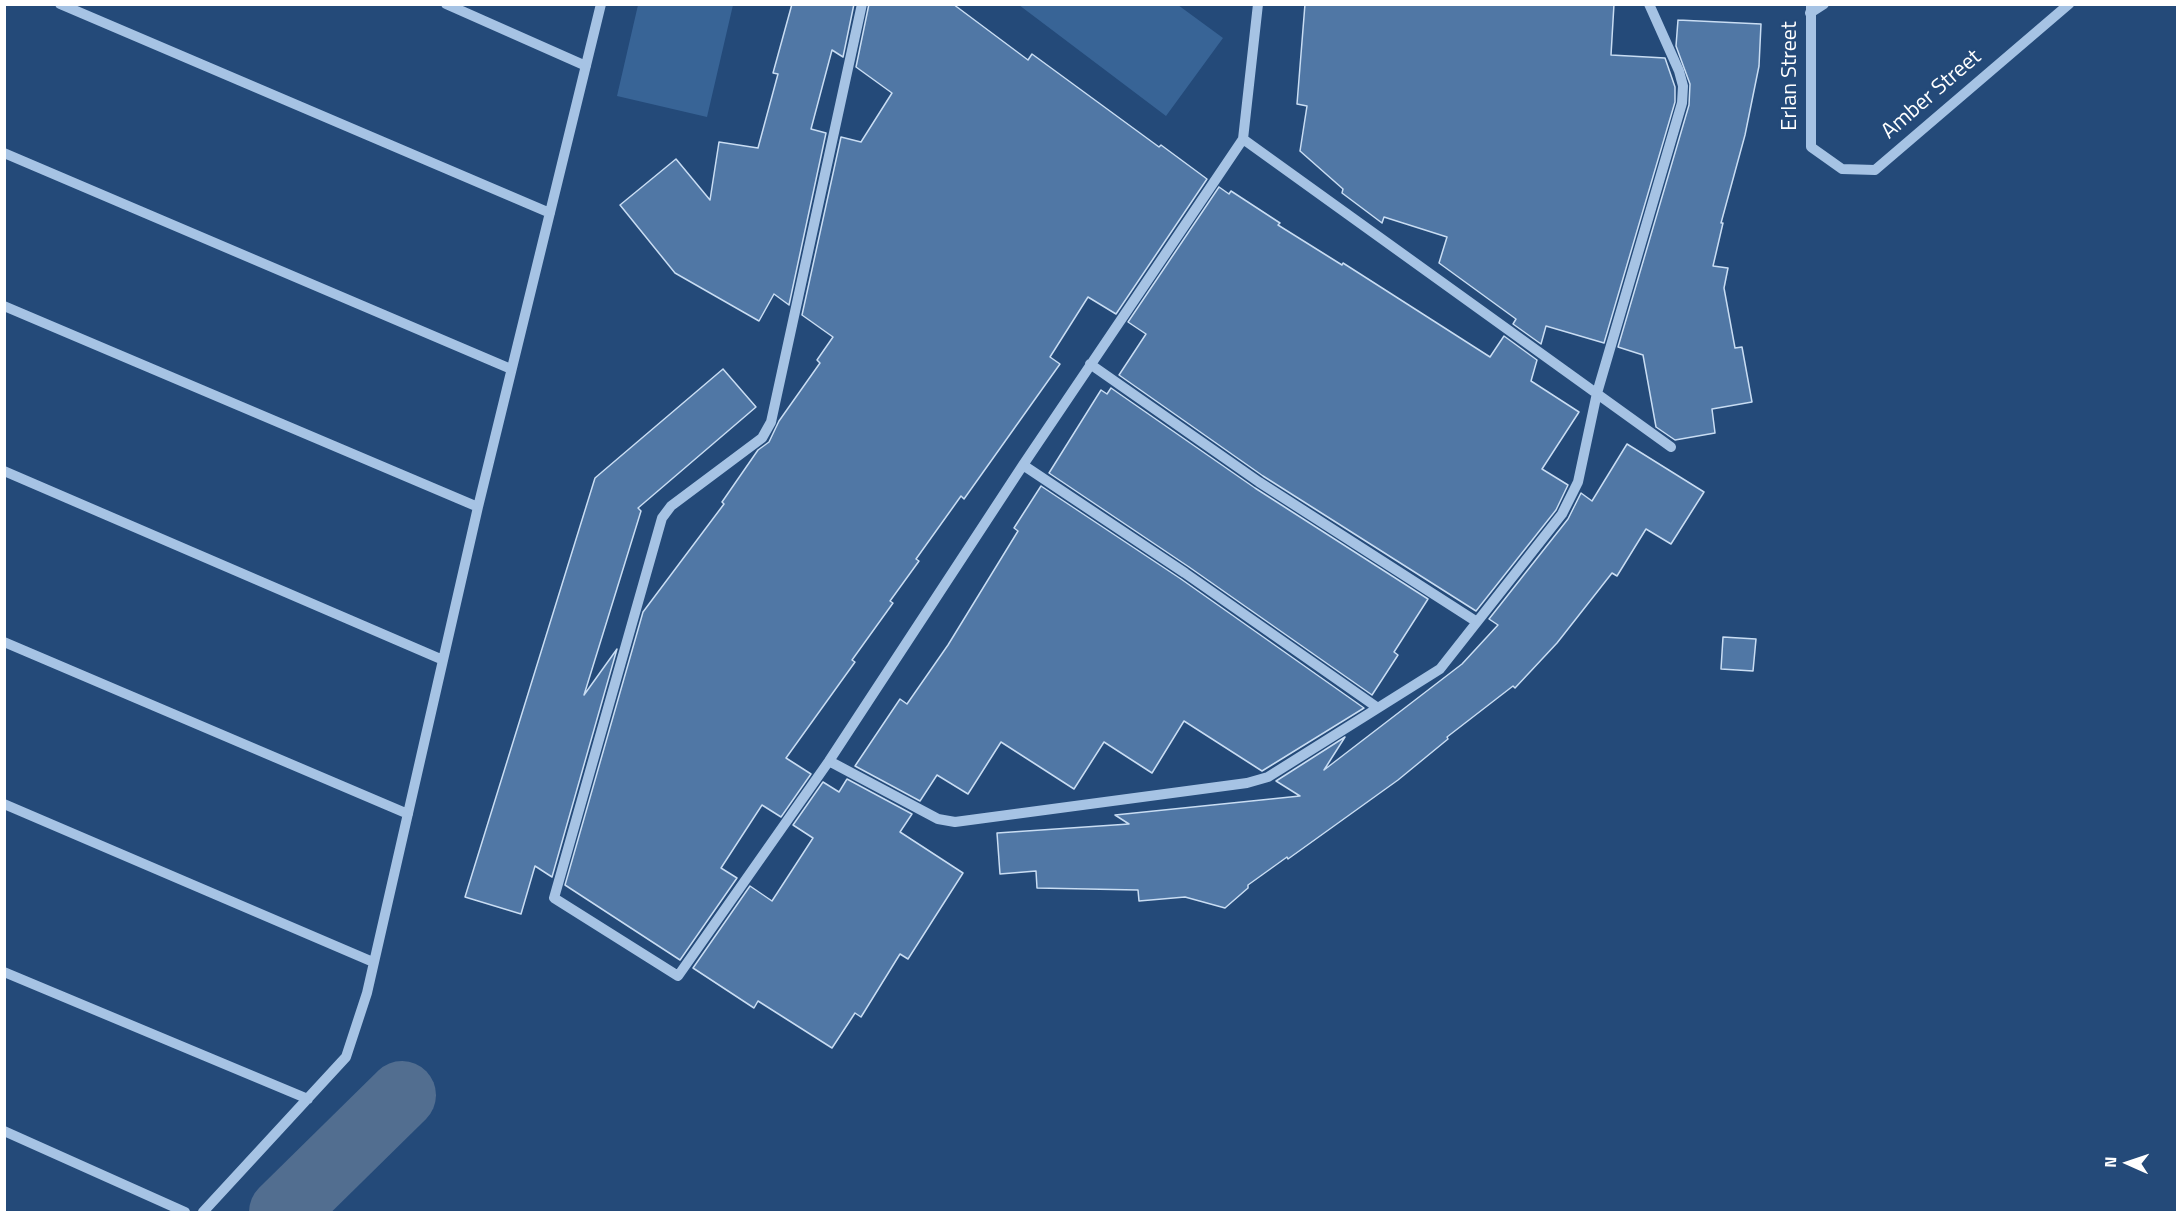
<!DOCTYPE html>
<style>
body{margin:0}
#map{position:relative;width:2182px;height:1217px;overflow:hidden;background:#244a79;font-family:"Titillium Web",sans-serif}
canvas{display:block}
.frame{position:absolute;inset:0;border:6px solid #fff;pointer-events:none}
.north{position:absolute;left:2098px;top:1133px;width:60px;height:60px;-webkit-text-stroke:4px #244a79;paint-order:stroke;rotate:273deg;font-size:16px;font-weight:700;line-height:24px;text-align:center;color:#fff}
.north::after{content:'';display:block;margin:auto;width:21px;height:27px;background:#fff;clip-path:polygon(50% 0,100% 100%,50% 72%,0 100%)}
</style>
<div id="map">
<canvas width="2182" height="1217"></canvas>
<div class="frame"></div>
<div class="north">N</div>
</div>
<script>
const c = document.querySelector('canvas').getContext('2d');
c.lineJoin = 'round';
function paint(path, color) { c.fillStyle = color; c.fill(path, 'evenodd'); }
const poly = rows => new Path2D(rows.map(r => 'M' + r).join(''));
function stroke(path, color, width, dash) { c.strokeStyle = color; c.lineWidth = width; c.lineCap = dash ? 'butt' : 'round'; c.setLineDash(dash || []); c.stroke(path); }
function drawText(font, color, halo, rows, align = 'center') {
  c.font = font + ' "Titillium Web",sans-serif'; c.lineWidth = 4.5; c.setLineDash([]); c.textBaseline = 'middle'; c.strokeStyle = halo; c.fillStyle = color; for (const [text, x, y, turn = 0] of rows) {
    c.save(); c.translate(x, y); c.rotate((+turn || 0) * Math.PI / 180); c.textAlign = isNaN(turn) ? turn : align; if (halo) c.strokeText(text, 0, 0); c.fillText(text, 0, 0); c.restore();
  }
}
const green = poly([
 [638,5,733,5,707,117,617,96],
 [1019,5,1178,5,1223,38,1166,116]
]);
const river = poly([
 [283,1212,402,1095]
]);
const building = poly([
 [792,4,854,4,843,57,832,50,811,129,826,133,789,305,774,294,759,321,675,273,620,205,676,159,710,200,719,142,758,148,778,74,773,73,792,4],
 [869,4,953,4,1028,60,1032,54,1159,147,1161,145,1207,179,1116,314,1088,297,1050,357,1060,364,964,499,961,496,916,559,919,561,890,601,893,603,852,660,855,662,786,758,811,774,781,817,762,805,721,868,737,878,680,960,565,885,643,612,724,504,722,502,758,450,769,442,779,421,820,363,817,360,833,337,802,315,841,137,861,142,892,93,856,67,869,4],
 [1305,4,1614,4,1611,55,1665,58,1675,87,1675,102,1604,343,1546,326,1541,344,1513,324,1516,319,1439,263,1447,237,1384,217,1382,223,1342,193,1343,189,1300,151,1307,106,1297,104,1305,4],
 [1678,20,1761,24,1759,66,1745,135,1721,223,1723,223,1713,266,1728,268,1724,288,1735,348,1742,347,1752,402,1712,409,1715,433,1675,440,1656,427,1643,355,1618,347,1689,105,1690,84,1676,46,1678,20],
 [1219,187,1229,194,1231,191,1280,223,1278,225,1342,265,1343,263,1490,357,1504,336,1537,360,1531,381,1579,412,1542,469,1568,485,1556,510,1476,611,1263,476,1119,375,1146,334,1128,322,1219,187],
 [723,369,756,407,638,508,641,511,584,695,617,649,552,877,535,866,521,914,465,897,595,478,723,369],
 [1111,388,1255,488,1428,599,1394,652,1398,655,1372,695,1189,567,1049,473,1101,390,1107,394,1111,388],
 [1627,444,1704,492,1671,544,1646,529,1617,576,1612,573,1557,643,1515,688,1513,686,1447,737,1448,739,1398,780,1288,859,1287,857,1248,885,1248,888,1225,908,1185,897,1139,901,1138,890,1037,888,1036,871,1000,874,997,833,1129,824,1115,815,1300,796,1276,781,1345,737,1324,770,1462,664,1498,625,1489,619,1568,519,1581,493,1592,501,1627,444],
 [1041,486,1181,579,1364,708,1262,771,1184,721,1152,773,1104,742,1074,789,1001,742,968,794,937,775,920,801,855,766,900,699,907,704,948,645,1018,531,1014,528,1041,486],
 [1723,637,1756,639,1753,671,1721,669,1723,637],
 [847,779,912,814,900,832,963,873,908,959,900,954,861,1017,855,1013,832,1048,758,1001,754,1008,693,968,750,886,772,901,813,838,793,825,823,782,839,792,847,779]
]);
const minor = poly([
 [60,4,550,213],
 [446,4,586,66],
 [862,4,771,422,762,438,671,506,662,518,554,898,678,976,829,761,1023,465,1243,139,1258,4],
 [1811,4,1811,147,1842,169,1875,170,2069,4],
 [1810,13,1824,4],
 [1243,139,1671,447],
 [4,153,511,369],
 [4,306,478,507],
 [1090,364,1259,482,1477,622],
 [1023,465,1185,573,1378,708],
 [4,471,443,660],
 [4,642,408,814],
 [829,761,938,819,955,822,1247,783,1268,777,1440,669,1562,514,1578,482,1597,393,1682,103,1683,86,1679,71,1649,4],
 [4,804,373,962],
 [4,972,308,1099],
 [4,1131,185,1212],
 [203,1212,346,1057,367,993,478,507,601,4]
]);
const streetNames = [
 ["Erlan Street",1791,76,-90],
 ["Amber Street",1932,95,-41]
];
paint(green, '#386496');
stroke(river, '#526e90', 68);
paint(building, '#5077a5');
stroke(building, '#c9ddf3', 1.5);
stroke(minor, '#a6c3e4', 10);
drawText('22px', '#fff', '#244a79', streetNames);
</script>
